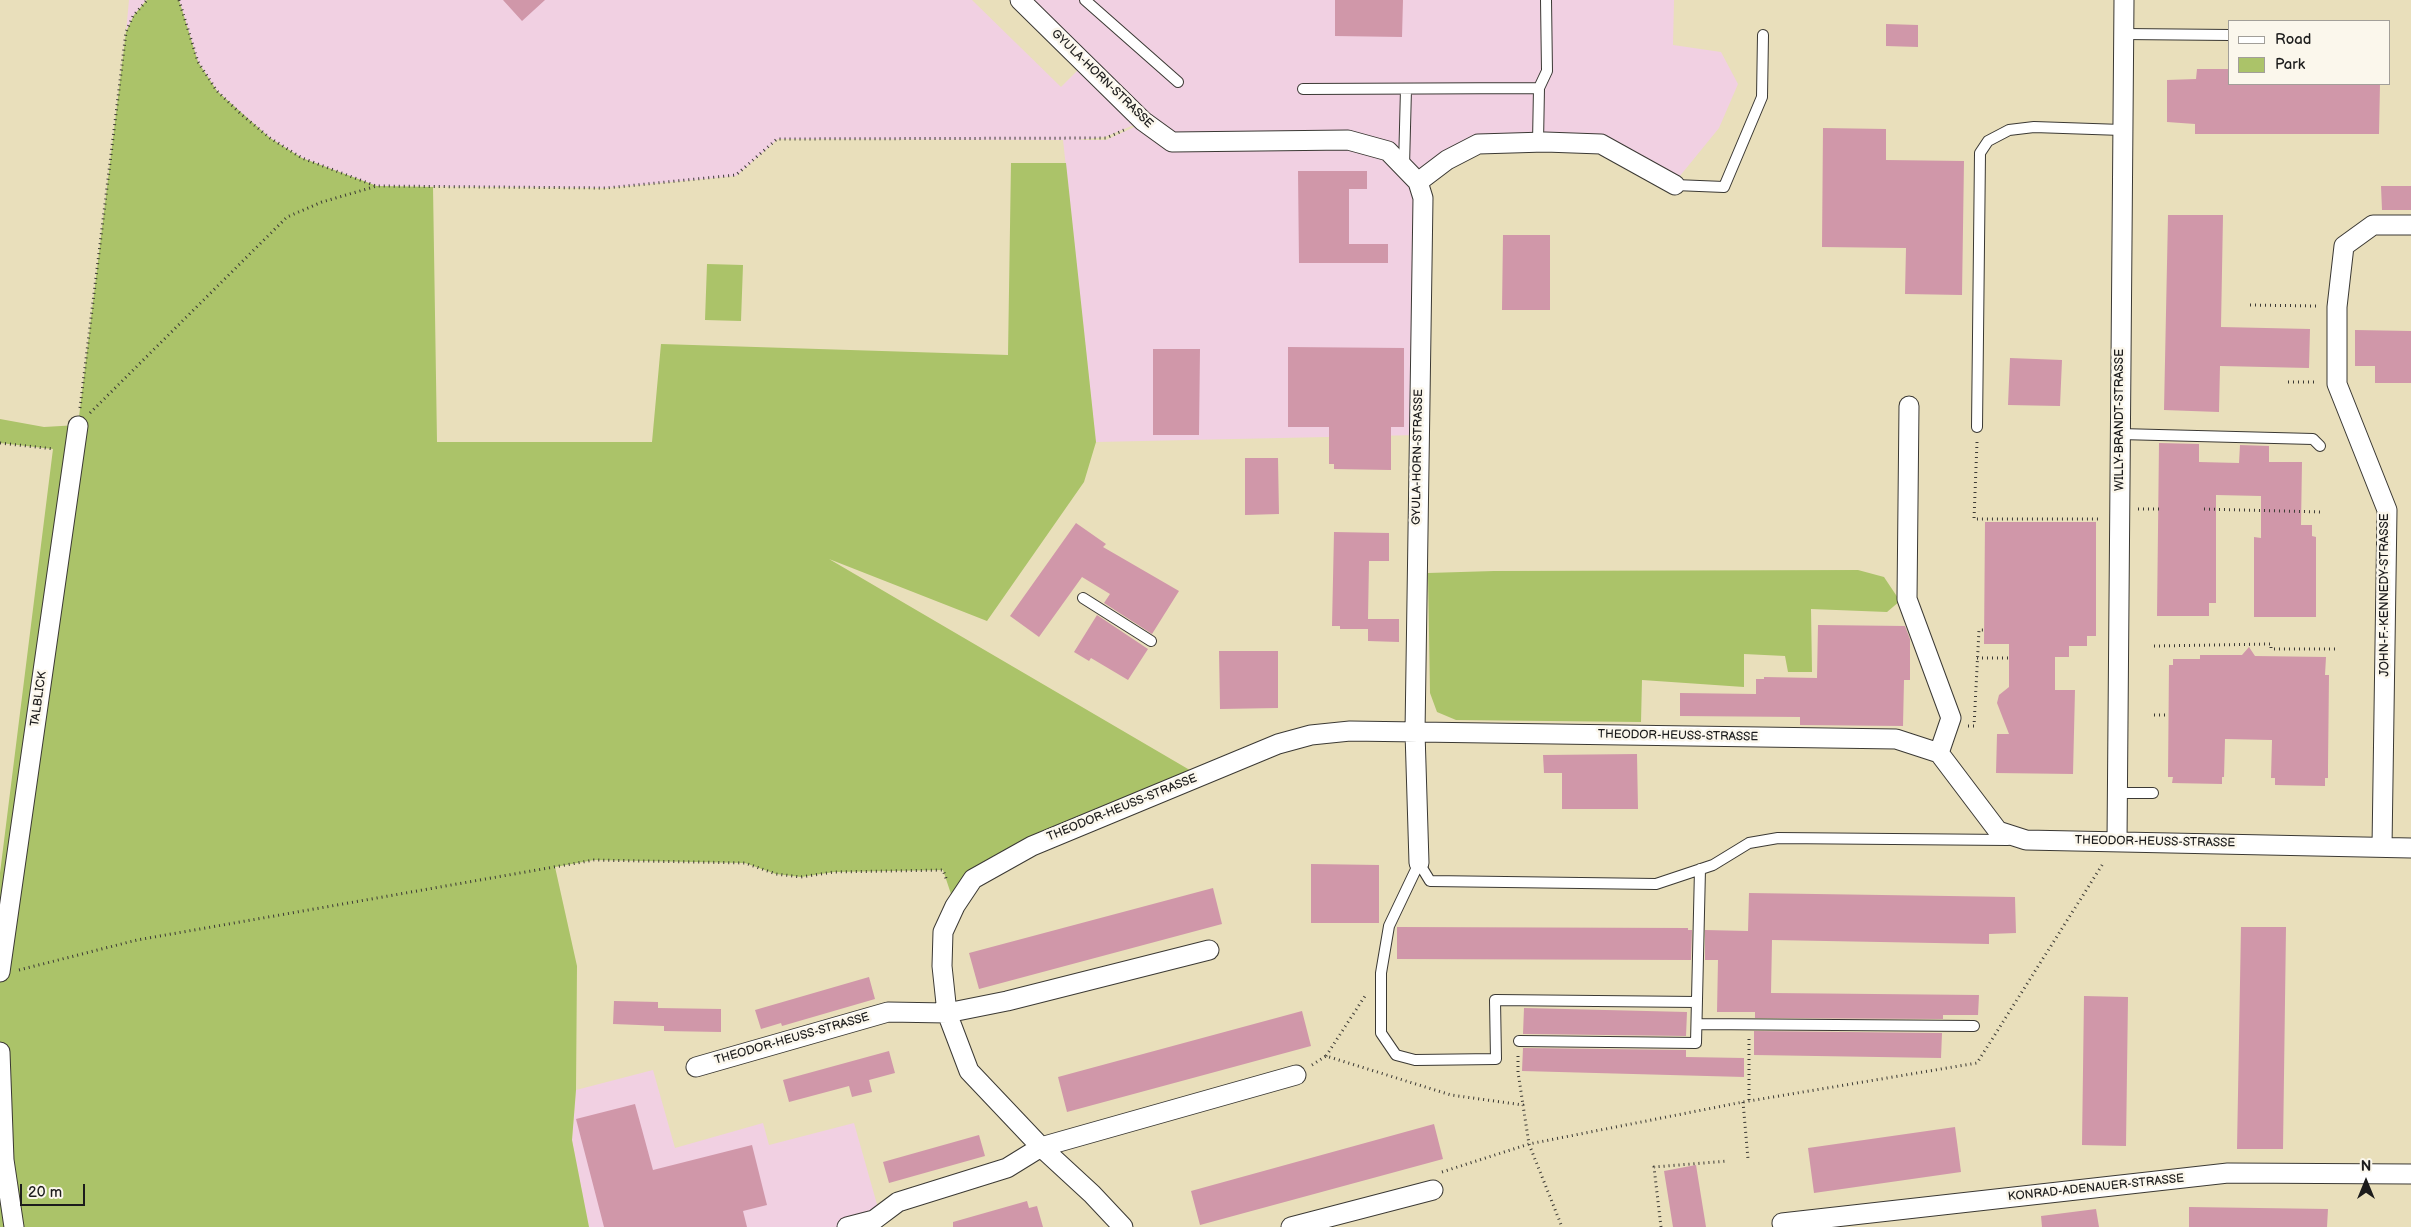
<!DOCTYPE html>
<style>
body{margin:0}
#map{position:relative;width:2411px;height:1227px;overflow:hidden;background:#e9dfbb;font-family:"Balsamiq Sans",sans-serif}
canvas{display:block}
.legend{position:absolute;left:2228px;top:20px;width:162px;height:65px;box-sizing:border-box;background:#fbf7ec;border:1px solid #a29f99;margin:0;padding:6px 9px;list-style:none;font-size:15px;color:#1c1c1c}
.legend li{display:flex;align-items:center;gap:10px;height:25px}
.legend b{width:25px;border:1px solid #a29f99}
.north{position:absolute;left:2341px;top:1157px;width:50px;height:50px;-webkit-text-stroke:4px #fbf7ec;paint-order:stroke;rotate:0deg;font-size:14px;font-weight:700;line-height:20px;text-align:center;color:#1c1c1c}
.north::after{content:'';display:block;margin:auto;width:18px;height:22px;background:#1c1c1c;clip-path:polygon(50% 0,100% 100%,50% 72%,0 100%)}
.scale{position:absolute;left:20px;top:1184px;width:65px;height:22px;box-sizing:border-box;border:2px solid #1c1c1c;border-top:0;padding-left:6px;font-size:15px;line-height:18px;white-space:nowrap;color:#1c1c1c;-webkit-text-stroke:4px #fbf7ec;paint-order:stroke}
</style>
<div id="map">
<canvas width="2411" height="1227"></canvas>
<ul class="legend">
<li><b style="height:6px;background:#fff"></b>Road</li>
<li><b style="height:14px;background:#abc369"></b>Park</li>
</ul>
<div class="north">N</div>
<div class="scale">20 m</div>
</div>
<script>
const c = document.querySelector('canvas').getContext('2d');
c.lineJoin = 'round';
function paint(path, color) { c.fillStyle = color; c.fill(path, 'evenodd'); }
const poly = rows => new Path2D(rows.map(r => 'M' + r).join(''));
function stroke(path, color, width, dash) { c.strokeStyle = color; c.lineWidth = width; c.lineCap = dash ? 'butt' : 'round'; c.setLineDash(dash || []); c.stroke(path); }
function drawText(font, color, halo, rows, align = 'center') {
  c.font = font + ' "Balsamiq Sans",sans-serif'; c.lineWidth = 5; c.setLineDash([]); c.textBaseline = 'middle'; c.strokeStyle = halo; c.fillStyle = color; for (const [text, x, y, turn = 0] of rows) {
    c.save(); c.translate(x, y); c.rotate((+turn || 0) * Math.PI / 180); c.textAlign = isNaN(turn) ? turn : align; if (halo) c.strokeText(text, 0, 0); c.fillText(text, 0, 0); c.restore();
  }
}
const built = poly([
 [129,0,146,0,134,15,126,32],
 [179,0,972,0,1061,87,1085,63,1020,0,1674,0,1673,45,1721,52,1738,84,1719,128,1675,182,1601,140,1484,141,1445,160,1418,180,1406,165,1388,149,1348,137,1172,142,1145,120,1089,68,1141,122,1105,137,1076,140,1106,140,1143,123,1171,144,1348,141,1388,152,1403,167,1416,183,1421,199,1419,435,1096,442,1063,140,778,139,736,176,606,188,377,186,302,158,270,138,242,115,217,91,198,62],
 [653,1070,675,1148,763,1123,769,1145,854,1123,880,1215,867,1227,589,1227,572,1140,576,1090]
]);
const green = poly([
 [147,0,179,0,198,62,217,91,270,138,302,158,377,186,433,187,437,442,652,442,661,344,1008,355,1011,163,1066,163,1096,442,1084,482,987,621,829,559,1200,776,973,879,955,906,943,870,834,872,801,877,776,874,745,863,594,860,555,867,577,966,576,1090,572,1140,589,1227,0,1227,0,873,53,449,0,443,0,419,44,427,78,425,126,32,134,15],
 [707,264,743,265,741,321,705,320],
 [1858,570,1884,577,1900,601,1887,612,1811,609,1812,672,1788,672,1785,656,1744,654,1744,687,1642,680,1641,722,1456,720,1437,712,1430,693,1428,573,1494,571]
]);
const building = poly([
 [503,0,545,0,522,21],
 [1335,0,1403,0,1402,37,1335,36],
 [1886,24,1918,25,1918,47,1886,46],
 [2197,69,2230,69,2230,84,2380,84,2379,134,2195,134,2195,124,2167,122,2167,80,2196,79],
 [1823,128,1886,129,1886,160,1964,161,1962,295,1905,294,1906,248,1822,247],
 [1298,171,1367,171,1367,189,1349,189,1349,244,1388,244,1388,263,1299,263],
 [2381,186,2411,186,2411,210,2382,210],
 [2168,215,2223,215,2221,327,2310,329,2309,368,2220,366,2219,412,2164,410],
 [1503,235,1550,235,1550,310,1502,310],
 [2355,330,2411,331,2411,383,2375,383,2375,366,2355,366],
 [1288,347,1404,348,1404,427,1391,427,1391,470,1334,469,1334,464,1329,464,1329,427,1288,427],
 [1153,349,1200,349,1199,435,1153,435],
 [2010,358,2062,360,2060,406,2008,405],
 [2159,443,2199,444,2199,462,2239,463,2240,445,2269,446,2269,462,2302,462,2301,525,2312,525,2312,536,2316,537,2316,617,2254,617,2254,537,2261,538,2261,496,2216,495,2216,603,2209,603,2209,616,2157,616],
 [1245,458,1278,458,1279,514,1245,515],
 [1985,522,2096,522,2096,636,2087,636,2087,646,2069,646,2069,657,2055,657,2055,690,2075,690,2073,774,1996,773,1997,734,2009,734,1997,703,1999,695,2009,687,2009,644,1984,644],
 [1076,523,1106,544,1103,547,1179,591,1152,634,1104,603,1110,594,1082,577,1039,637,1010,616],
 [1334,532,1389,533,1389,561,1369,561,1368,619,1399,619,1399,642,1368,641,1368,629,1340,629,1340,626,1332,626],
 [1097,615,1148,649,1128,680,1091,658,1089,661,1074,652],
 [1818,625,1905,626,1910,639,1910,680,1904,680,1903,726,1800,725,1800,717,1680,716,1680,693,1756,694,1756,679,1764,679,1764,677,1817,678],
 [2249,647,2255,656,2326,657,2325,675,2329,675,2328,766,2328,778,2325,778,2325,786,2275,785,2275,778,2271,778,2272,740,2225,739,2224,777,2222,777,2222,784,2172,783,2173,777,2168,777,2169,665,2173,665,2173,659,2200,659,2200,655,2242,655],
 [1219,651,1278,651,1278,708,1220,709],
 [1637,754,1638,809,1562,809,1562,773,1544,773,1543,755],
 [1311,864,1379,865,1379,923,1311,923],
 [1213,888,1222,924,979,989,969,953],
 [1749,893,2015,897,2016,933,1989,934,1989,944,1772,940,1771,993,1979,995,1978,1015,1943,1015,1943,1019,1755,1018,1755,1012,1717,1012,1718,960,1705,960,1705,930,1748,931],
 [1397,927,1688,928,1688,930,1692,930,1691,960,1397,959],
 [2241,927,2286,927,2283,1149,2237,1149],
 [869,977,875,999,782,1026,781,1023,761,1029,755,1010],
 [2084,996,2128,997,2126,1146,2082,1145],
 [614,1001,658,1002,658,1008,721,1009,721,1032,664,1031,664,1026,613,1024],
 [1524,1008,1687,1012,1686,1036,1523,1034],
 [1302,1011,1311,1046,1067,1112,1058,1077],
 [1754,1031,1942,1033,1941,1058,1754,1055],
 [1523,1048,1686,1050,1686,1057,1744,1058,1744,1077,1522,1071],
 [889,1051,895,1073,869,1080,872,1092,852,1097,849,1086,789,1102,783,1080],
 [635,1104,653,1170,752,1145,767,1205,743,1211,747,1227,604,1227,576,1119],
 [1434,1124,1443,1159,1200,1225,1191,1191],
 [1955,1127,1961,1172,1814,1193,1808,1148],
 [979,1135,985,1156,889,1183,883,1162],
 [1696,1165,1706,1227,1673,1227,1664,1171],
 [1027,1201,1029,1208,1037,1206,1043,1227,953,1227,953,1222],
 [2189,1207,2328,1209,2327,1227,2189,1227],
 [2096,1209,2099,1227,2042,1227,2041,1216]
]);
const path = poly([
 [179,0,198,62,217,91,242,115,270,138,302,158,376,186],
 [2250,305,2316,306],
 [2288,382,2318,382],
 [80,408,126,32,133,16,147,0],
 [90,413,287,217,322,202,377,186,606,188,736,175,777,139,1106,138,1124,130],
 [1977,442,1974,519,2101,519],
 [0,443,54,449],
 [2138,509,2163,509],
 [2204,509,2321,512],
 [2154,646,2271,644,2271,649,2336,649],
 [1977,658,2009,658],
 [2154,715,2166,715],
 [1968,726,1974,726,1979,630,1985,630],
 [19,970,137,940,594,860,745,863,776,874,801,877,834,872,943,870,947,881],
 [1749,1039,1749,1101],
 [1326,1056,1365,996],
 [1518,1056,1518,1072,1523,1105],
 [1312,1065,1326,1056,1451,1095,1523,1105,1529,1144,1562,1227],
 [1743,1102,1748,1159],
 [1442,1172,1529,1144,1743,1102,1977,1063,2104,862],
 [1661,1227,1654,1167,1728,1161]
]);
const lane = poly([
 [1085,0,1178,82],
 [2124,34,2230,35],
 [1303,89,1539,88],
 [1538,142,1539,88,1547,71,1546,0],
 [1404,166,1406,89],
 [1675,185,1724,187,1762,97,1763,35],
 [1977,427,1980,153,1988,141,2009,130,2034,127,2122,130],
 [2120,434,2313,439,2320,446],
 [1083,598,1151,641],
 [2118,793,2153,793],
 [1419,863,1430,881,1656,884,1713,865,1749,843,1778,838,2008,840],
 [1419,863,1389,926,1381,973,1381,1033,1396,1055,1415,1060,1496,1059,1495,1000,1697,1002],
 [1697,1024,1974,1026],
 [1519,1041,1696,1043,1700,869]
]);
const street = poly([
 [1020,0,1143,121,1172,142,1348,140,1388,151,1418,182,1423,198,1415,732,1419,863],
 [1418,182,1447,160,1478,144,1545,142,1601,144,1675,185],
 [1909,406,1907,599,1951,718,1939,753],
 [2117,841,2124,0],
 [2382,847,2387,510,2337,384,2337,307,2344,246,2373,225,2411,225],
 [0,972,78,426],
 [0,1052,4,1160,14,1227],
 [696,1067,888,1012,947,1013,1007,1001,1209,950],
 [1782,1223,2228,1173,2411,1174],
 [847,1227,874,1220,898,1202,1007,1168,1041,1147,1296,1075],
 [1123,1227,1092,1194,1041,1147,969,1071,947,1013,942,966,943,932,955,906,973,879,1032,846,1278,744,1311,735,1350,731,1896,739,1939,753,1998,831,2026,840,2411,848],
 [1291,1227,1433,1190]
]);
const streetNames = [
 ["GYULA-HORN-STRASSE",1102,79,44],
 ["WILLY-BRANDT-STRASSE",2120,420,-90],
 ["GYULA-HORN-STRASSE",1418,457,-89],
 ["JOHN-F.-KENNEDY-STRASSE",2385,595,-90],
 ["TALBLICK",39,699,-82],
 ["THEODOR-HEUSS-STRASSE",1678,736,1],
 ["THEODOR-HEUSS-STRASSE",1122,808,-22],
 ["THEODOR-HEUSS-STRASSE",2155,842,1],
 ["THEODOR-HEUSS-STRASSE",792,1039,-16],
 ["KONRAD-ADENAUER-STRASSE",2096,1188,-6]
];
paint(built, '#f1d0e2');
paint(green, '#abc369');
paint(building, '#d097a9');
stroke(lane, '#3b3934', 12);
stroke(street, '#3b3934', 21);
stroke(path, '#3b3934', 3, [1, 4]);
stroke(lane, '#fff', 10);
stroke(street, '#fff', 19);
drawText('12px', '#1c1c1c', '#fbf7ec', streetNames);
</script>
